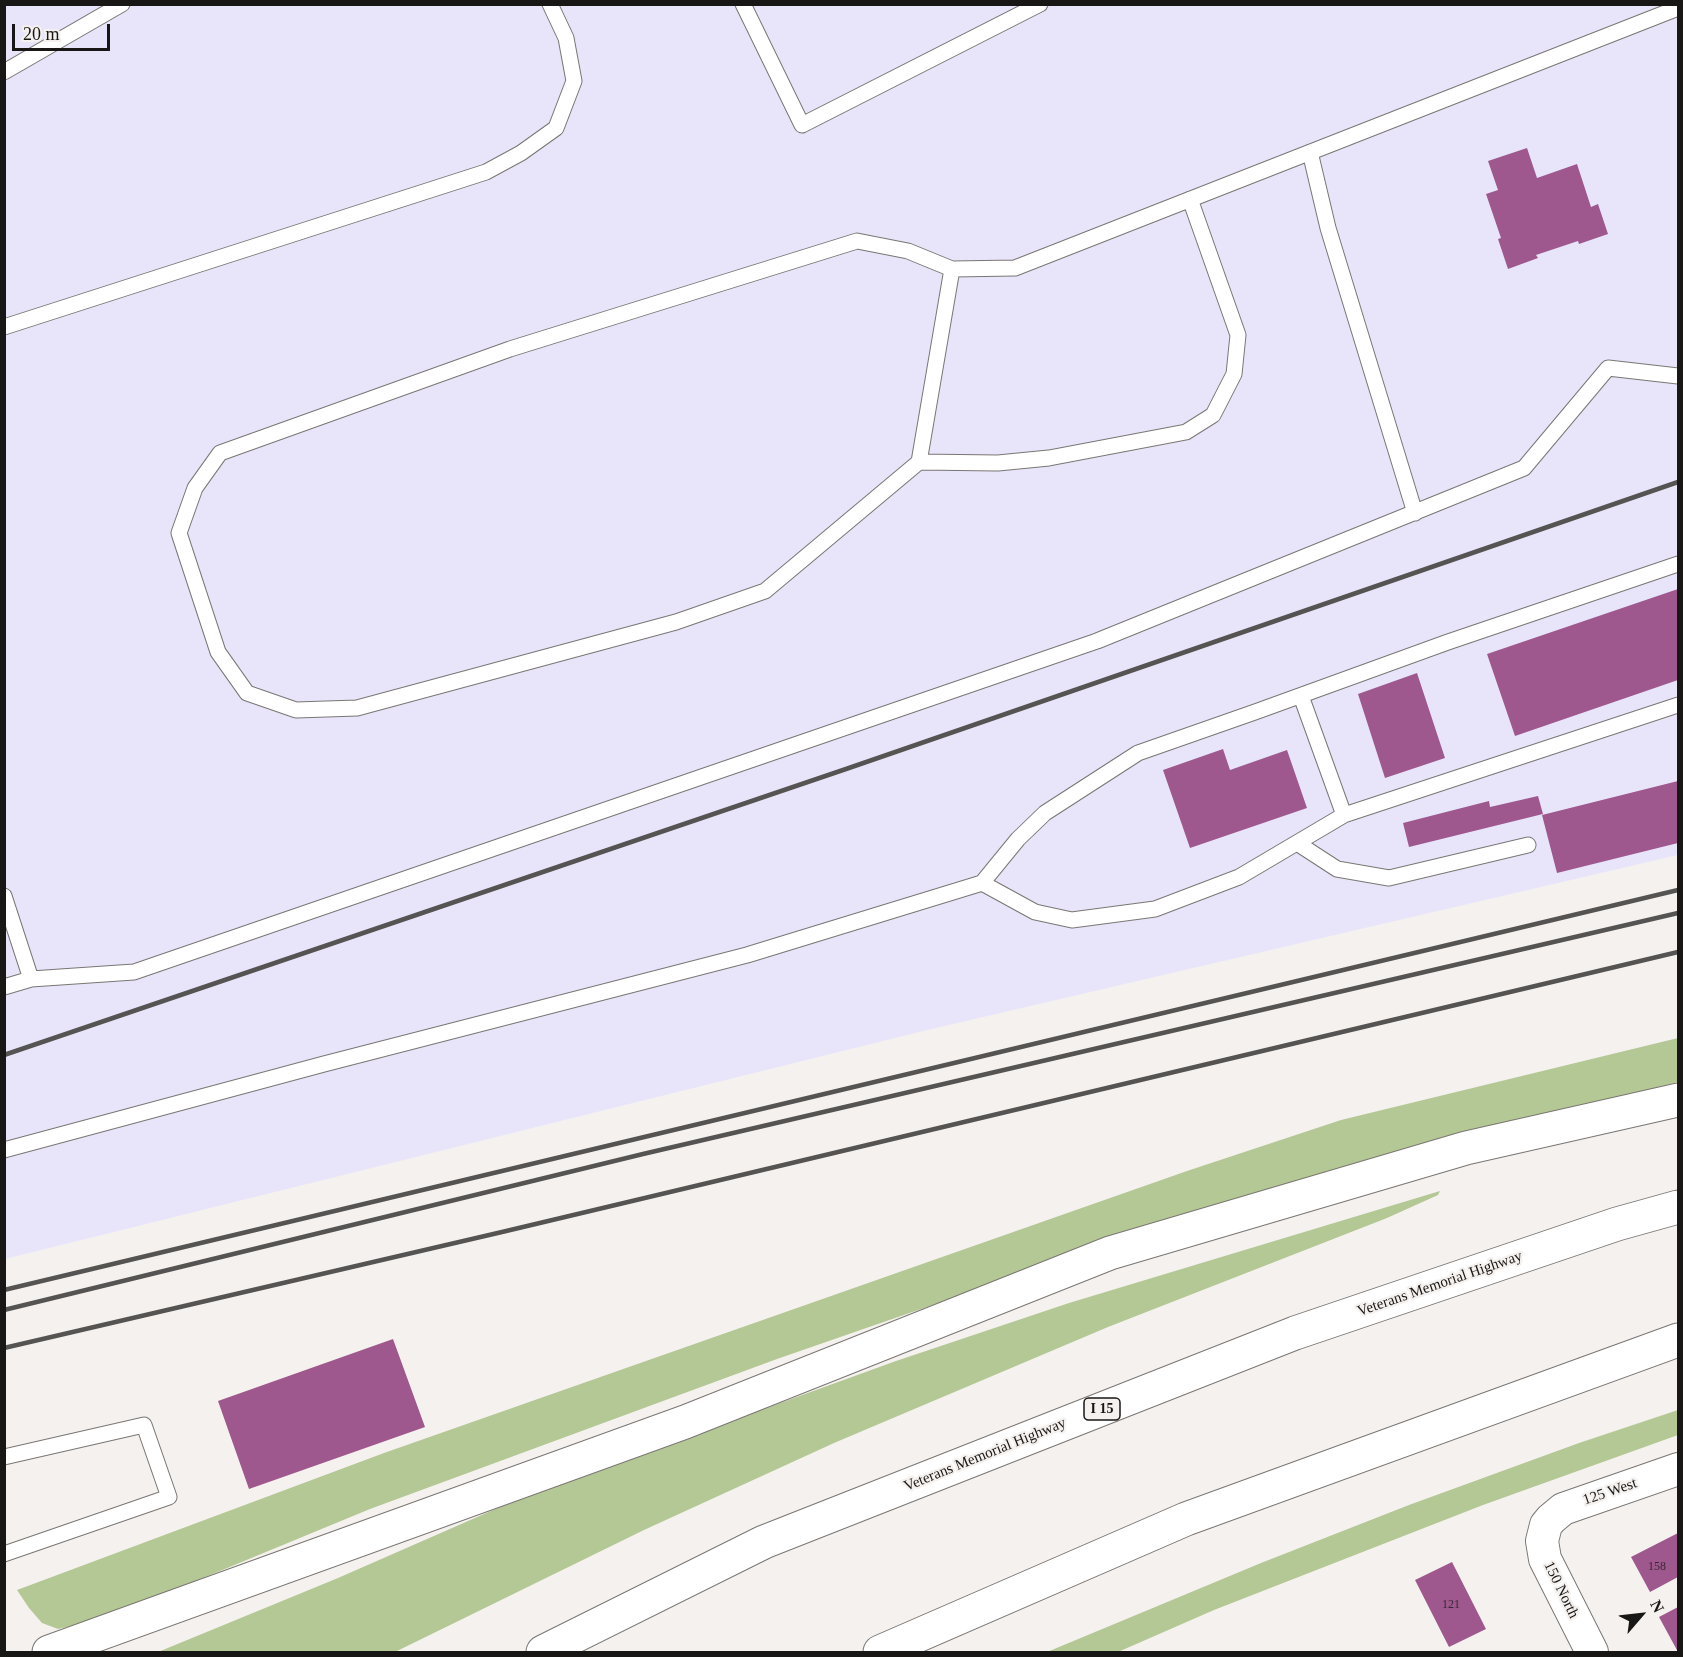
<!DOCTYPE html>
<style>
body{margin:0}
#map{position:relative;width:1683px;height:1657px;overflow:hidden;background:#f5f1ee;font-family:Georgia,serif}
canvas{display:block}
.frame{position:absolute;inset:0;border:6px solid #191716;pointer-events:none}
.north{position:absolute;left:1611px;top:1585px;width:60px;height:60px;-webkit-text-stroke:4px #f5f1ee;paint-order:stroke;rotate:62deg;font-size:16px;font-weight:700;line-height:24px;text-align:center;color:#191716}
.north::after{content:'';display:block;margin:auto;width:21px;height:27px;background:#191716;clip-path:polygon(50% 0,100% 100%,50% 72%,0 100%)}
.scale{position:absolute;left:12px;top:24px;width:98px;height:27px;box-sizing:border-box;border:3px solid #191716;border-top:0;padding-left:8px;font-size:18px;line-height:21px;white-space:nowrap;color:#191716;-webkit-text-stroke:4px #f5f1ee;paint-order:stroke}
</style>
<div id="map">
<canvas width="1683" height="1657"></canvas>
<div class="frame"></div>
<div class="north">N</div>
<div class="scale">20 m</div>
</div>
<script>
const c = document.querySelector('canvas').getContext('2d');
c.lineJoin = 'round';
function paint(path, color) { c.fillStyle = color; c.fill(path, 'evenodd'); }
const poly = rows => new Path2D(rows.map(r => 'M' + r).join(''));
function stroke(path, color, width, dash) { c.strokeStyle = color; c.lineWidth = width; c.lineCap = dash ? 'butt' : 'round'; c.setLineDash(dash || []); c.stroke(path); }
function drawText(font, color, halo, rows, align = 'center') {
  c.font = font + ' Georgia,serif'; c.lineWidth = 4.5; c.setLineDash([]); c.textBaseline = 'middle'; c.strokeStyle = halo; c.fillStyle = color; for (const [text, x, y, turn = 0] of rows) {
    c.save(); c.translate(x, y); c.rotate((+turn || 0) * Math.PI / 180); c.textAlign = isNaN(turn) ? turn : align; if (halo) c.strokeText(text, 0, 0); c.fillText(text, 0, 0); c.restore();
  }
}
const industrial = poly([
 [4,5,1678,5,1678,855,923,1031,5,1259]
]);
const green = poly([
 [1678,1038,1678,1082,1469,1138,973,1291,777,1359,370,1509,140,1604,80,1624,58,1629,42,1623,29,1608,17,1590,384,1453,1187,1171,1341,1120],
 [1440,1191,1438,1195,1387,1218,1108,1327,834,1443,644,1530,395,1652,158,1652,338,1578,532,1493,896,1361,1069,1303],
 [1678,1410,1678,1435,1483,1505,1214,1610,1118,1652,1047,1652,1261,1563,1409,1505,1579,1443]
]);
const building = poly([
 [1527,148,1537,178,1577,164,1591,207,1598,204,1608,234,1579,244,1578,241,1536,255,1538,258,1508,269,1498,239,1501,238,1486,194,1498,190,1488,161],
 [1678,589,1678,680,1515,736,1487,654],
 [1417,673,1445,758,1385,778,1358,694],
 [1223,749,1230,770,1287,750,1307,808,1190,848,1163,770],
 [1678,781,1678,843,1557,873,1542,815],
 [1538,796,1543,814,1409,847,1403,823,1489,801,1490,807],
 [393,1339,425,1427,249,1489,218,1401],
 [1678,1533,1678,1577,1650,1592,1631,1557],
 [1452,1562,1486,1629,1449,1647,1415,1580],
 [1678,1607,1678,1652,1659,1617]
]);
const lane = poly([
 [743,4,802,125,1040,4],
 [4,72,122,4],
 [1310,152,1328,228,1415,513],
 [1190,199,1238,335,1234,374,1213,415,1186,432,1049,458,998,463,919,462,765,591,676,622,357,708,296,710,247,693,218,652,179,533,195,488,220,453,510,349,857,241,908,251,952,269,1015,268,1678,8],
 [4,327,486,172,521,153,556,128,574,81,566,38,550,4],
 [919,462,952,269],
 [1301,696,1344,815],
 [1297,843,1337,869,1389,878,1528,845],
 [982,883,1035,912,1072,920,1155,909,1239,877,1344,815,1678,705],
 [4,896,31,979,4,987],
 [31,979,134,972,1097,641,1524,468,1608,368,1678,376],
 [4,1150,324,1064,747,955,982,883,1018,839,1045,813,1138,753,1255,712,1448,642,1678,564],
 [4,1457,144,1425,169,1497,4,1554]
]);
const street = poly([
 [1592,1652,1545,1559,1542,1541,1546,1525,1551,1519,1563,1509,1678,1469]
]);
const highway = poly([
 [49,1652,685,1422,1110,1253,1466,1148,1678,1100],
 [543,1652,764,1542,1295,1333,1617,1224,1678,1207],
 [880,1652,1186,1519,1678,1340]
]);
const rail = poly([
 [4,1055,846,769,1678,482],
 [4,1290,1678,890],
 [4,1310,643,1154,1678,913],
 [4,1348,502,1232,1678,952]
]);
const numberNames = [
 ["158",1657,1567],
 ["121",1451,1605]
];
const shields = [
 [1102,1409,36]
];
const shieldNames = [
 ["I 15",1102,1409]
];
const streetNames = [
 ["Veterans Memorial Highway",1440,1284,-19],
 ["Veterans Memorial Highway",985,1455,-22],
 ["125 West",1610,1492,-19],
 ["150 North",1561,1590,64]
];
paint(industrial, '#e8e5fb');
paint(green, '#b4c895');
paint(building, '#9f588e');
stroke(lane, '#7a7673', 17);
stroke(street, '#7a7673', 34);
stroke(highway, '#7a7673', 35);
stroke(lane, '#fff', 15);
stroke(street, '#fff', 32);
stroke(highway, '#fff', 33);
stroke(rail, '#565452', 4.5);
drawText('12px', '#3a2734', null, numberNames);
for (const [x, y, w] of shields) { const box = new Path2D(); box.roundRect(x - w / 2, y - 11, w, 22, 4.5); c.fillStyle = '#f5f1ee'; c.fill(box); stroke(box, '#191716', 1.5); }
drawText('bold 14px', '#191716', null, shieldNames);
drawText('15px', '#191716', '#f5f1ee', streetNames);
</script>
